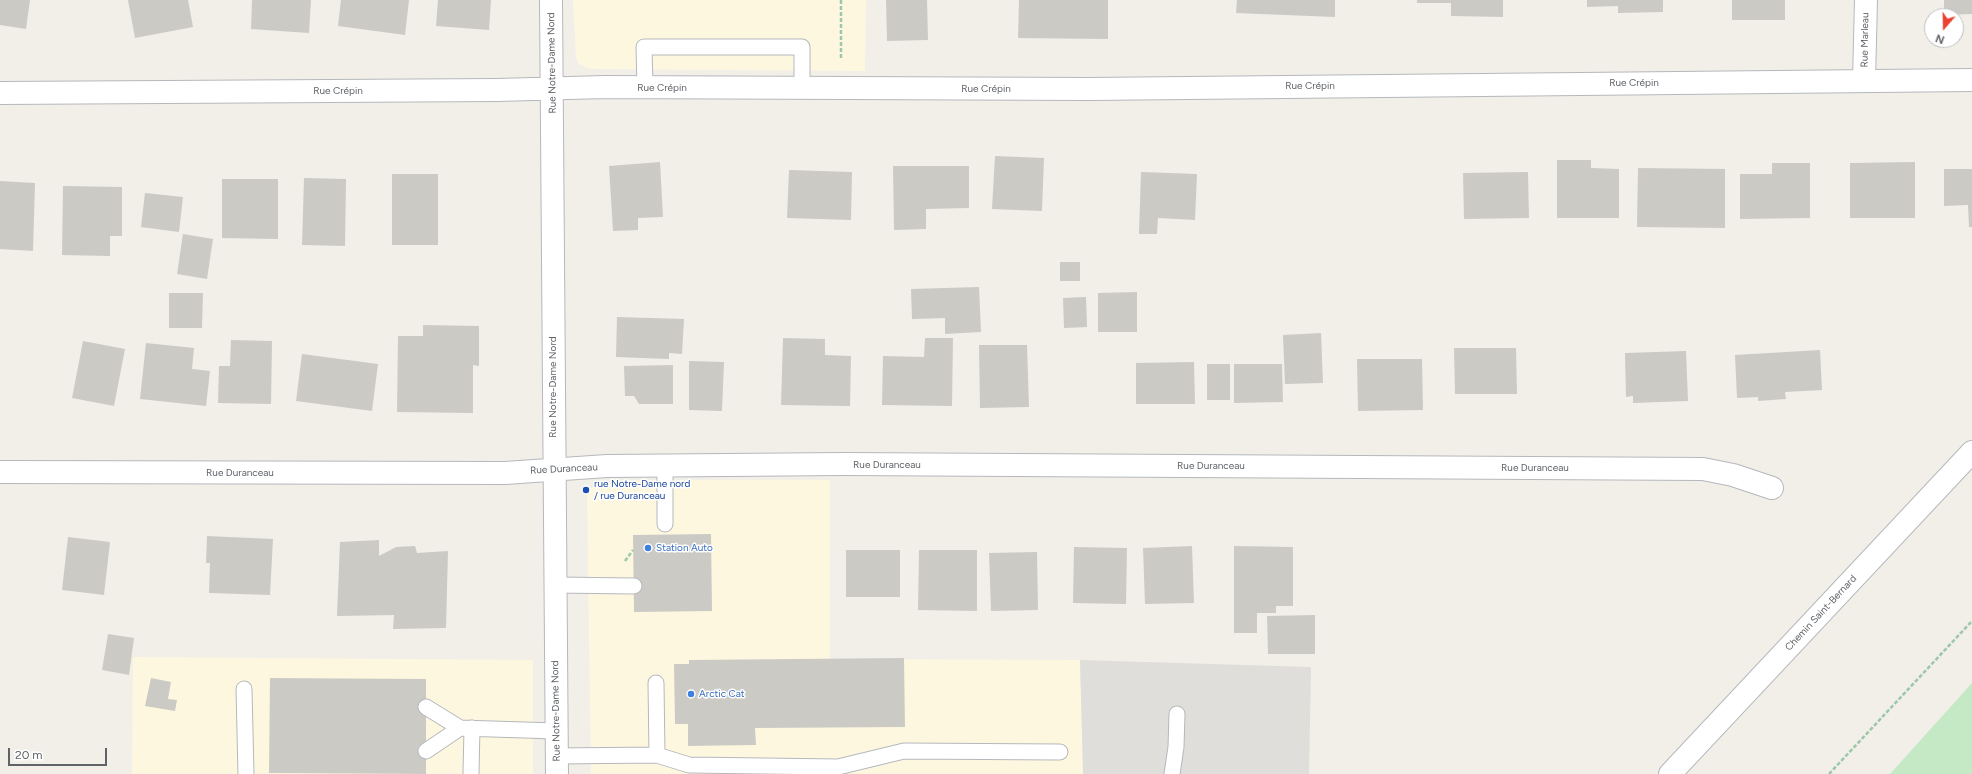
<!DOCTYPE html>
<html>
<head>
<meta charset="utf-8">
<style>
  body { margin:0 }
  #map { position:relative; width:1972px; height:774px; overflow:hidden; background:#f1efe8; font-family:Figtree,sans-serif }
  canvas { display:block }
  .north { position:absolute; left:1924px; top:8px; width:40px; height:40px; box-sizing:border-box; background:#fff; border:1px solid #bfc1c3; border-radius:50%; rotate:200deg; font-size:11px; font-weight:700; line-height:16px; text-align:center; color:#5f6368 }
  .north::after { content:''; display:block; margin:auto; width:14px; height:18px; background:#ea4335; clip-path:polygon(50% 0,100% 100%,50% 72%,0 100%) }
  .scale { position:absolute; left:8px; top:748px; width:99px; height:18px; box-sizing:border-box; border:2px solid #5f6368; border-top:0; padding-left:5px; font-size:12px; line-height:14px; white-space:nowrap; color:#5f6368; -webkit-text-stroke:3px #fff; paint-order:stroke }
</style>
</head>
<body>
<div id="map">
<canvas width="1972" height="774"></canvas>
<div class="north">N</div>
<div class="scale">20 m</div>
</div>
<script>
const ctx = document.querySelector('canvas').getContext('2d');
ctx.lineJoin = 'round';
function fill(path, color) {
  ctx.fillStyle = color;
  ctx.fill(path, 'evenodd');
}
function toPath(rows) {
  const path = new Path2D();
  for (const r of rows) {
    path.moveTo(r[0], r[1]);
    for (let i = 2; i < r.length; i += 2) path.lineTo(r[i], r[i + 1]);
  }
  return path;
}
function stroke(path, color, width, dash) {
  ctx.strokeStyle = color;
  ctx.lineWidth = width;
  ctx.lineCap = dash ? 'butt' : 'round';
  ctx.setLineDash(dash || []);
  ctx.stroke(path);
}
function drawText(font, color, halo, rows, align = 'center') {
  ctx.font = font + ' Figtree,sans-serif';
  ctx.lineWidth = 3;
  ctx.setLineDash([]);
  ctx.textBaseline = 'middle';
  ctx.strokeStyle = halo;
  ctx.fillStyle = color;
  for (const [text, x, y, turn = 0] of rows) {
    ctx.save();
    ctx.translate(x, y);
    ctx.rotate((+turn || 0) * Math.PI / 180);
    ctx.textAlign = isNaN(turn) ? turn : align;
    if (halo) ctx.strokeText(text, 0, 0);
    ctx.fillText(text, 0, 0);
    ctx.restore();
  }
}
const commercial = toPath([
  [573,0,866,0,865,71,589,69,579,64,576,57],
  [618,480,830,480,830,659,1080,660,1083,774,591,774,587,492,596,484],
  [133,657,533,660,533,774,132,774]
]);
const industrial = toPath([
  [1080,660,1311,667,1309,774,1083,774]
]);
const green = toPath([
  [1972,683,1972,774,1890,774]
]);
const building = toPath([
  [0,0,30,0,26,29,0,25],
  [128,0,188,0,193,27,135,38],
  [252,0,311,0,309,33,251,29],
  [341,0,409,0,405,35,338,26],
  [438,0,491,0,489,30,436,26],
  [886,0,927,0,928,40,887,41],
  [1019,0,1108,0,1108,39,1018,38],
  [1237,0,1335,0,1335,17,1236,13],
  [1417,0,1503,0,1503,17,1451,16,1451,3,1417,3],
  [1587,0,1663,0,1663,12,1618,13,1618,6,1587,7],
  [1732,0,1785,0,1785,20,1732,20],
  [1944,0,1972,0,1972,14,1944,15],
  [995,156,1044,158,1042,211,992,209],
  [1557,160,1591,160,1591,168,1619,169,1619,218,1557,218],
  [660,162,663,217,638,218,638,230,613,231,609,166],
  [1915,162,1915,218,1850,218,1850,163],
  [1772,163,1810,163,1810,218,1740,219,1740,174,1772,174],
  [893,166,969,166,969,208,926,209,926,229,894,230],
  [1638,168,1725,169,1725,228,1637,227],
  [1944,169,1972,169,1972,227,1969,227,1968,205,1944,206],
  [789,170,852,172,851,220,787,218],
  [1141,172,1197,174,1195,220,1158,218,1157,234,1139,234],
  [1528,172,1529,218,1464,219,1463,173],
  [392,174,438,174,438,245,392,245],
  [304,178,346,179,345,246,302,245],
  [222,179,278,179,278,239,222,238],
  [0,181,35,183,33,251,0,249],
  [63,186,122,187,122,236,110,236,110,256,62,255],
  [145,193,183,197,179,232,141,227],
  [183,234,213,239,207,279,177,274],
  [1060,262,1080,262,1080,281,1060,281],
  [979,287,981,332,945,334,945,318,912,319,911,289],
  [1137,292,1137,332,1098,332,1098,293],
  [169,293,203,293,202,328,169,328],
  [1086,297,1087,327,1064,328,1063,298],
  [617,317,684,319,682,354,669,353,669,359,616,357],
  [423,325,479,326,479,366,473,365,473,413,397,412,398,336,423,336],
  [1321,333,1323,383,1285,384,1283,335],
  [783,338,825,339,825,355,851,356,850,406,781,405],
  [925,338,953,338,952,406,882,405,883,356,924,357],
  [231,340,272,341,271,404,218,403,219,366,230,366],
  [83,341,125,349,114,406,72,398],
  [146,343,194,348,192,369,210,371,206,406,140,399],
  [979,345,1027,345,1029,407,980,408],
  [1454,348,1516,348,1517,394,1455,394],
  [1820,350,1822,390,1785,392,1786,399,1758,401,1758,397,1737,398,1735,355],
  [1686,351,1688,401,1633,403,1633,396,1626,397,1625,353],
  [302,354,378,364,372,411,296,401],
  [1357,359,1422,359,1423,410,1358,411],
  [689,361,724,362,722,411,689,410],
  [1194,362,1195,404,1136,404,1136,363],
  [1207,364,1230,364,1230,400,1207,400],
  [1234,364,1282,364,1283,402,1234,403],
  [673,365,673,404,639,404,634,396,625,396,624,366],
  [711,534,712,611,634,612,633,535],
  [207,536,273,539,270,595,209,593,210,563,206,563],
  [68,537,110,542,104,595,62,590],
  [379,540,379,556,396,547,415,546,417,553,448,551,446,628,393,629,394,615,337,616,340,542],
  [1192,546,1194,603,1145,604,1143,548],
  [1234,546,1293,547,1293,606,1276,606,1276,613,1257,613,1257,633,1234,633],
  [1074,547,1127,548,1126,604,1073,603],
  [846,550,900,550,900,597,846,597],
  [919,550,977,550,977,611,918,610],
  [1037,552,1038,610,991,611,989,553],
  [1315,615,1315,654,1268,654,1267,616],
  [108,634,134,638,129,675,102,670],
  [904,658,905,727,755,728,756,745,688,746,688,724,675,724,674,664,689,664,689,660],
  [151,678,171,682,168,699,177,700,175,711,145,706],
  [270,678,426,679,426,774,269,773]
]);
const path = toPath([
  [841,0,841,59],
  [625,561,633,550],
  [1829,774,1972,621]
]);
const service = toPath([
  [645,88,644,47,802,47,802,88],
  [665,466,665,524],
  [555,585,634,586],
  [244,689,246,774],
  [426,707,460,728,556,731],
  [426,751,460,728],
  [657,755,689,765,838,767,904,751,1060,752],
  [556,756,657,755,656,683],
  [471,774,472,728],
  [1172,774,1176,747,1177,714]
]);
const minor = toPath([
  [551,0,557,774],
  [1864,81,1866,0],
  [0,93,497,90,605,87,1089,89,1972,80],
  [0,472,505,473,607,466,844,464,1703,469,1733,475,1772,488]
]);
const tertiary = toPath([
  [1670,774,1972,452]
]);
const markers = [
  [586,490,4,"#1a4fb4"],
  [648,548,4,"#3f7fe0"],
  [691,694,4,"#3f7fe0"]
];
const streetNames = [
  ["Rue Marleau",1865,40,-89],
  ["Rue Notre-Dame Nord",552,63,-91],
  ["Rue Crépin",1634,83],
  ["Rue Crépin",1310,86],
  ["Rue Crépin",662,88],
  ["Rue Crépin",986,89],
  ["Rue Crépin",338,91],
  ["Rue Notre-Dame Nord",553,387,-90],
  ["Rue Duranceau",887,465],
  ["Rue Duranceau",1211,466],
  ["Rue Duranceau",1535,468],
  ["Rue Duranceau",564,469,-3],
  ["Rue Duranceau",240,473],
  ["Chemin Saint-Bernard",1821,613,-47],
  ["Rue Notre-Dame Nord",556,711,-91]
];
const transitNames = [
  ["rue Notre-Dame nord",594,484],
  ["/ rue Duranceau",594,496]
];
const shopNames = [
  ["Station Auto",656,548],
  ["Arctic Cat",699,694]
];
fill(commercial, '#fef7e0');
fill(industrial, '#e0deda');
fill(green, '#c5e8c5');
fill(building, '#cccac5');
stroke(service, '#b5b8bc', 17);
stroke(minor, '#b5b8bc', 24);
stroke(tertiary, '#b5b8bc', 24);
stroke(path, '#9cc7a9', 2.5, [4, 2]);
stroke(service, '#fff', 15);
stroke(minor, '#fff', 22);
stroke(tertiary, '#fff', 22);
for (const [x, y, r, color] of markers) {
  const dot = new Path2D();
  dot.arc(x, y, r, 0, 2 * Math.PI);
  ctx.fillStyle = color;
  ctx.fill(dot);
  stroke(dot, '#fff', 1.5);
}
drawText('10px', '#5f6368', '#fff', streetNames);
drawText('10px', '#164399', '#fff', transitNames, 'left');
drawText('10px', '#366cbe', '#fff', shopNames, 'left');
</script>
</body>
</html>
